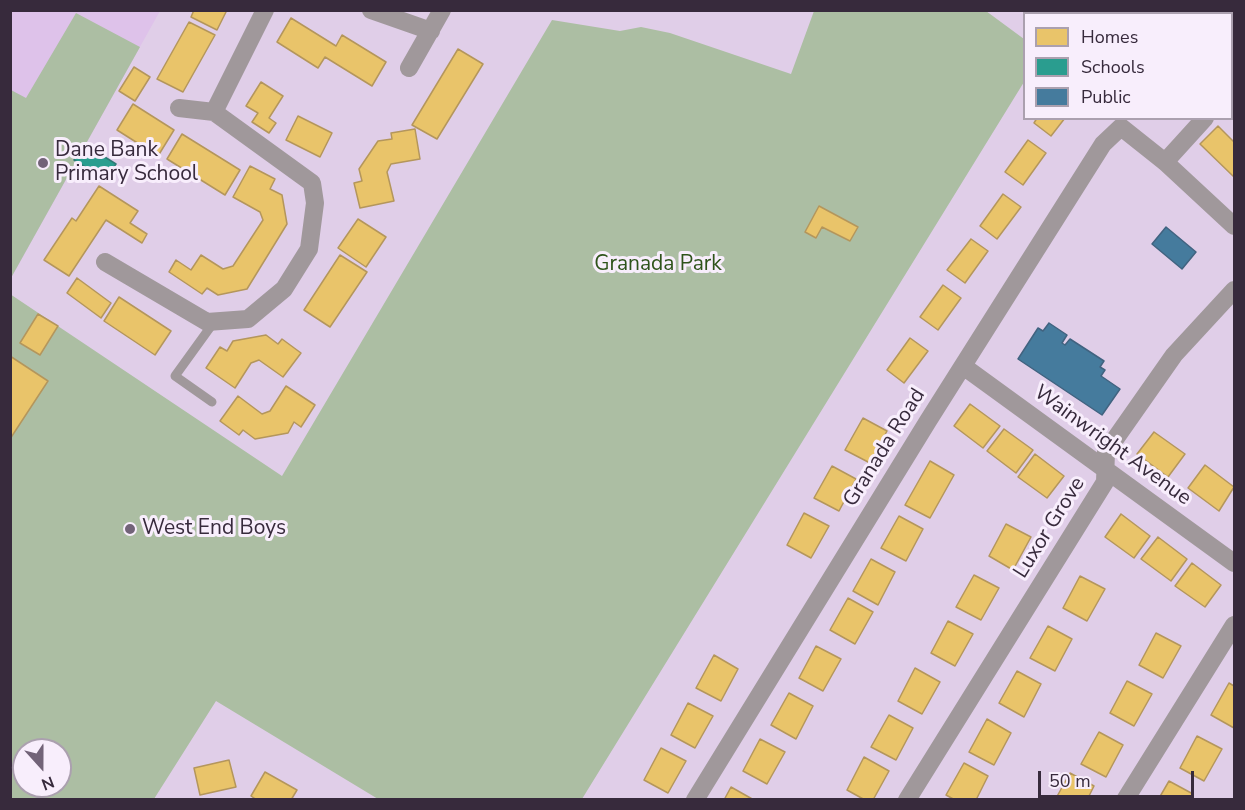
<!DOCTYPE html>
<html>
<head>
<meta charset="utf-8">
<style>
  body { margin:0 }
  #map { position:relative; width:1245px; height:810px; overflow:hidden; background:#e0cee8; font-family:"Nunito Sans",sans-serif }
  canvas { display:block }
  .frame { position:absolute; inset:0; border:12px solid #372a3c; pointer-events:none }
  .legend { position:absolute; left:1023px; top:12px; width:210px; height:108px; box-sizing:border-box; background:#f8eefc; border:2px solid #aba0af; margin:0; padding:8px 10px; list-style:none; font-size:18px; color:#372a3c }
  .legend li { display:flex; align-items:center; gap:12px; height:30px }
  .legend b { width:30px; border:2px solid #aba0af }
  .north { position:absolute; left:12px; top:738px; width:60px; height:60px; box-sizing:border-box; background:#f8eefc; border:2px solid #aba0af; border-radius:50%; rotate:159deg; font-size:16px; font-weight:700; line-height:24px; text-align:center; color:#372a3c }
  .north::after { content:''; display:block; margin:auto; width:21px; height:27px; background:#726378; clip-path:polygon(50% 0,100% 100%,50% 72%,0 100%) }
  .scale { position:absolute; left:1038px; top:771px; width:156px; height:27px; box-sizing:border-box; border:3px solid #372a3c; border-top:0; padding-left:8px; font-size:18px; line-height:21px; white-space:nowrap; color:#372a3c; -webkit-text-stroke:4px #f8eefc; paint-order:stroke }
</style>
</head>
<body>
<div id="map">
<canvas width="1245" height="810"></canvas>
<div class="frame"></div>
<ul class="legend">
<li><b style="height:16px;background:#e9c46a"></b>Homes</li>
<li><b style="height:16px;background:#2a9d8f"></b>Schools</li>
<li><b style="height:16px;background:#457b9d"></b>Public</li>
</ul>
<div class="north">N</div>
<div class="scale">50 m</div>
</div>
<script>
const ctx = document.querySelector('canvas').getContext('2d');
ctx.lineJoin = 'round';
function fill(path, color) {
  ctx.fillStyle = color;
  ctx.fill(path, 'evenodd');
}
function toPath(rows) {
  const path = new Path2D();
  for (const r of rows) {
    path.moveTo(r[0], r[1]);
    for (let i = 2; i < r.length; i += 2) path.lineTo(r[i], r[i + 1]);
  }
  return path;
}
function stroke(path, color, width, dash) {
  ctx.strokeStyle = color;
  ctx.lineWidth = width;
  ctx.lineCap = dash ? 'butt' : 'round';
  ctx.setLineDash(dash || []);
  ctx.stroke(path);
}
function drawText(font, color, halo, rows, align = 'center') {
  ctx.font = font + ' "Nunito Sans",sans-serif';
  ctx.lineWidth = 6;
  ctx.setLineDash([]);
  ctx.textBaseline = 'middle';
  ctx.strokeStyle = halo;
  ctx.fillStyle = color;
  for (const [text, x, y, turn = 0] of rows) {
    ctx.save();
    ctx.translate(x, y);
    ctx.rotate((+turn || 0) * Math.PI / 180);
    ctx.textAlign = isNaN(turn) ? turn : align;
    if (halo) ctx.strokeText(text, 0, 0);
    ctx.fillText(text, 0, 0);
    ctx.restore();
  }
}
const built = toPath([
  [11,11,160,11,11,278]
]);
const green = toPath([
  [814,11,986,11,1024,39,1024,82,582,799,378,799,216,701,154,799,11,799,10,294,282,476,552,20,620,31,641,27,670,33,791,74],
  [24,750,60,750,60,786,24,786],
  [76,13,140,47,11,278,11,90,26,98]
]);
const homes = toPath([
  [194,10,227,10,217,30,191,17,194,10],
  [1047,10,1073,10,1074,14,1048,14,1047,10],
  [1135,10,1165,10,1166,14,1136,14,1135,10],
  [291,18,336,46,342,35,386,62,372,86,325,57,318,68,277,42,291,18],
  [189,22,215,35,183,92,157,79,189,22],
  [1234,26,1234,63,1232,65,1232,29,1234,26],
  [458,49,483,64,437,139,412,125,458,49],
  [134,67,150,77,135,101,119,91,134,67],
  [261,82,283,96,269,118,276,123,269,133,252,122,258,113,246,106,261,82],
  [133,104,174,130,158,156,117,130,133,104],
  [298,116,332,133,320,157,286,140,298,116],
  [1037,118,1065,118,1051,136,1034,123,1037,118],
  [1218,126,1234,142,1234,177,1200,144,1218,126],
  [415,129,420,159,391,164,387,172,394,201,360,208,354,183,362,181,359,169,378,141,392,139,391,133,415,129],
  [182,134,240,170,225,195,167,159,182,134],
  [1028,140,1046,153,1023,185,1005,172,1028,140],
  [250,166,275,179,270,189,282,195,287,224,247,289,218,295,207,288,202,294,169,272,176,260,191,270,201,255,223,269,233,266,263,220,260,212,233,197,250,166],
  [99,186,138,211,130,223,147,234,142,243,106,220,69,276,44,260,72,218,76,221,99,186],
  [1003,194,1021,207,997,239,980,226,1003,194],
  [819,206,858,227,850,241,822,227,816,238,805,232,819,206],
  [358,219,386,237,366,267,338,248,358,219],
  [971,239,988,251,965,283,947,270,971,239],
  [340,255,367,272,330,327,304,310,340,255],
  [77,278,111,303,101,318,67,293,77,278],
  [943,285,961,298,938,330,920,317,943,285],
  [119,297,171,331,155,355,104,321,119,297],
  [38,314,58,326,40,355,20,343,38,314],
  [266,335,278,344,282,339,301,353,283,377,259,360,251,363,235,388,206,368,220,347,227,351,233,341,266,335],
  [910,338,928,351,904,383,887,370,910,338],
  [10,356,48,381,10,439,10,356],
  [286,386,315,405,301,427,294,422,288,433,255,439,243,430,239,435,220,421,238,396,262,414,270,411,286,386],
  [970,404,1000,426,983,448,954,426,970,404],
  [863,418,887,431,870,463,845,450,863,418],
  [1004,429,1033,450,1016,473,987,451,1004,429],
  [1154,432,1185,454,1168,477,1137,454,1154,432],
  [1035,454,1064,476,1047,498,1018,477,1035,454],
  [930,461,954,475,930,518,905,505,930,461],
  [1205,465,1234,487,1219,511,1188,488,1205,465],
  [832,466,856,479,839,511,814,498,832,466],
  [804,513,829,526,811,558,787,545,804,513],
  [1121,514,1150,536,1134,558,1105,537,1121,514],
  [899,516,923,529,906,561,881,548,899,516],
  [1006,524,1031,537,1013,570,989,556,1006,524],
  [1158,537,1187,559,1171,581,1141,559,1158,537],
  [871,559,895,572,878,605,853,591,871,559],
  [1192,563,1221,585,1205,607,1175,586,1192,563],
  [974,575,999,588,981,620,956,607,974,575],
  [1080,576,1105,589,1087,621,1063,608,1080,576],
  [848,598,873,612,855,644,830,630,848,598],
  [948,621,973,634,955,666,931,653,948,621],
  [1048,626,1072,639,1055,671,1030,658,1048,626],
  [1156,633,1181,646,1163,678,1139,665,1156,633],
  [816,646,841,659,823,691,799,678,816,646],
  [714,655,738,669,721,701,696,688,714,655],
  [915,668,940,682,922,714,898,701,915,668],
  [1017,671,1041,684,1024,717,999,703,1017,671],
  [1127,681,1152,694,1134,726,1110,713,1127,681],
  [1229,683,1234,686,1234,728,1211,715,1229,683],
  [789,693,813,706,796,739,771,725,789,693],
  [688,703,713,716,695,748,671,735,688,703],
  [889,715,913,728,896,760,871,747,889,715],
  [987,719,1011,733,994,765,969,752,987,719],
  [1099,732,1123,745,1106,777,1081,764,1099,732],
  [1197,736,1222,749,1204,781,1180,768,1197,736],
  [760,739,785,752,767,784,743,771,760,739],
  [661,748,686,761,668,793,644,780,661,748],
  [864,757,889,771,873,800,865,800,847,790,864,757],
  [229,760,236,787,200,795,194,768,229,760],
  [964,763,988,776,976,800,955,800,946,795,964,763],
  [265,772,297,790,291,800,257,800,251,796,265,772],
  [1070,773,1094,786,1087,800,1055,800,1070,773],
  [1169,781,1193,794,1190,800,1158,800,1169,781],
  [731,787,754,800,724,800,731,787]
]);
const schools = toPath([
  [84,144,116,164,106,180,74,160,84,144]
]);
const public = toPath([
  [1166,227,1196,252,1182,269,1152,244,1166,227],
  [1049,323,1067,335,1062,343,1065,345,1070,339,1104,361,1100,367,1105,370,1101,376,1120,389,1102,415,1018,359,1038,328,1043,331,1049,323]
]);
const lane = toPath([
  [1197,10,1199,14],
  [1228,14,1232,10],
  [1232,102,1234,105],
  [212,402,175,376,214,322]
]);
const street = toPath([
  [371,10,431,31],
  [1111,10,1112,14],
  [409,68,442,10],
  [1232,91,1234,89],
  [179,108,214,112],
  [1121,127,1165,162,1234,226],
  [1165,162,1205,118],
  [105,262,207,322,248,319,284,289,309,249,315,203,312,183,214,112,265,10],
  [963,366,1234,563],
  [695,800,928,421,1103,144,1121,127],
  [907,800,1105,482,1106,452,1174,355,1234,290],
  [1125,800,1234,625]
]);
const markers = [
  [43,163,6,"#726378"],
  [130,529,6,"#726378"]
];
const poiNames = [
  ["Dane Bank",55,151],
  ["Primary School",55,175],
  ["West End Boys",142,529]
];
const parkNames = [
  ["Granada Park",658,265]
];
const streetNames = [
  ["Wainwright Avenue",1112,446,36],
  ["Granada Road",885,448,-58],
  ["Luxor Grove",1050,528,-58]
];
fill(built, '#dec2ea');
fill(green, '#acbea3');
fill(homes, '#e9c46a');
stroke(homes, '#b4965c', 1.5);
fill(schools, '#2a9d8f');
stroke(schools, '#2e7a76', 1.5);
fill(public, '#457b9d');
stroke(public, '#416380', 1.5);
stroke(lane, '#a0989b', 9);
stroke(street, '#a0989b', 18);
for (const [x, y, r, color] of markers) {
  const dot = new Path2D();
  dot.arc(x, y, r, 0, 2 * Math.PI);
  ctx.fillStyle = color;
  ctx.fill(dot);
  stroke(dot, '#f8eefc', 2);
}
drawText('21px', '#372a3c', '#f8eefc', poiNames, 'left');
drawText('21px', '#2e531a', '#f8eefc', parkNames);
drawText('21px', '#372a3c', '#f8eefc', streetNames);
</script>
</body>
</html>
